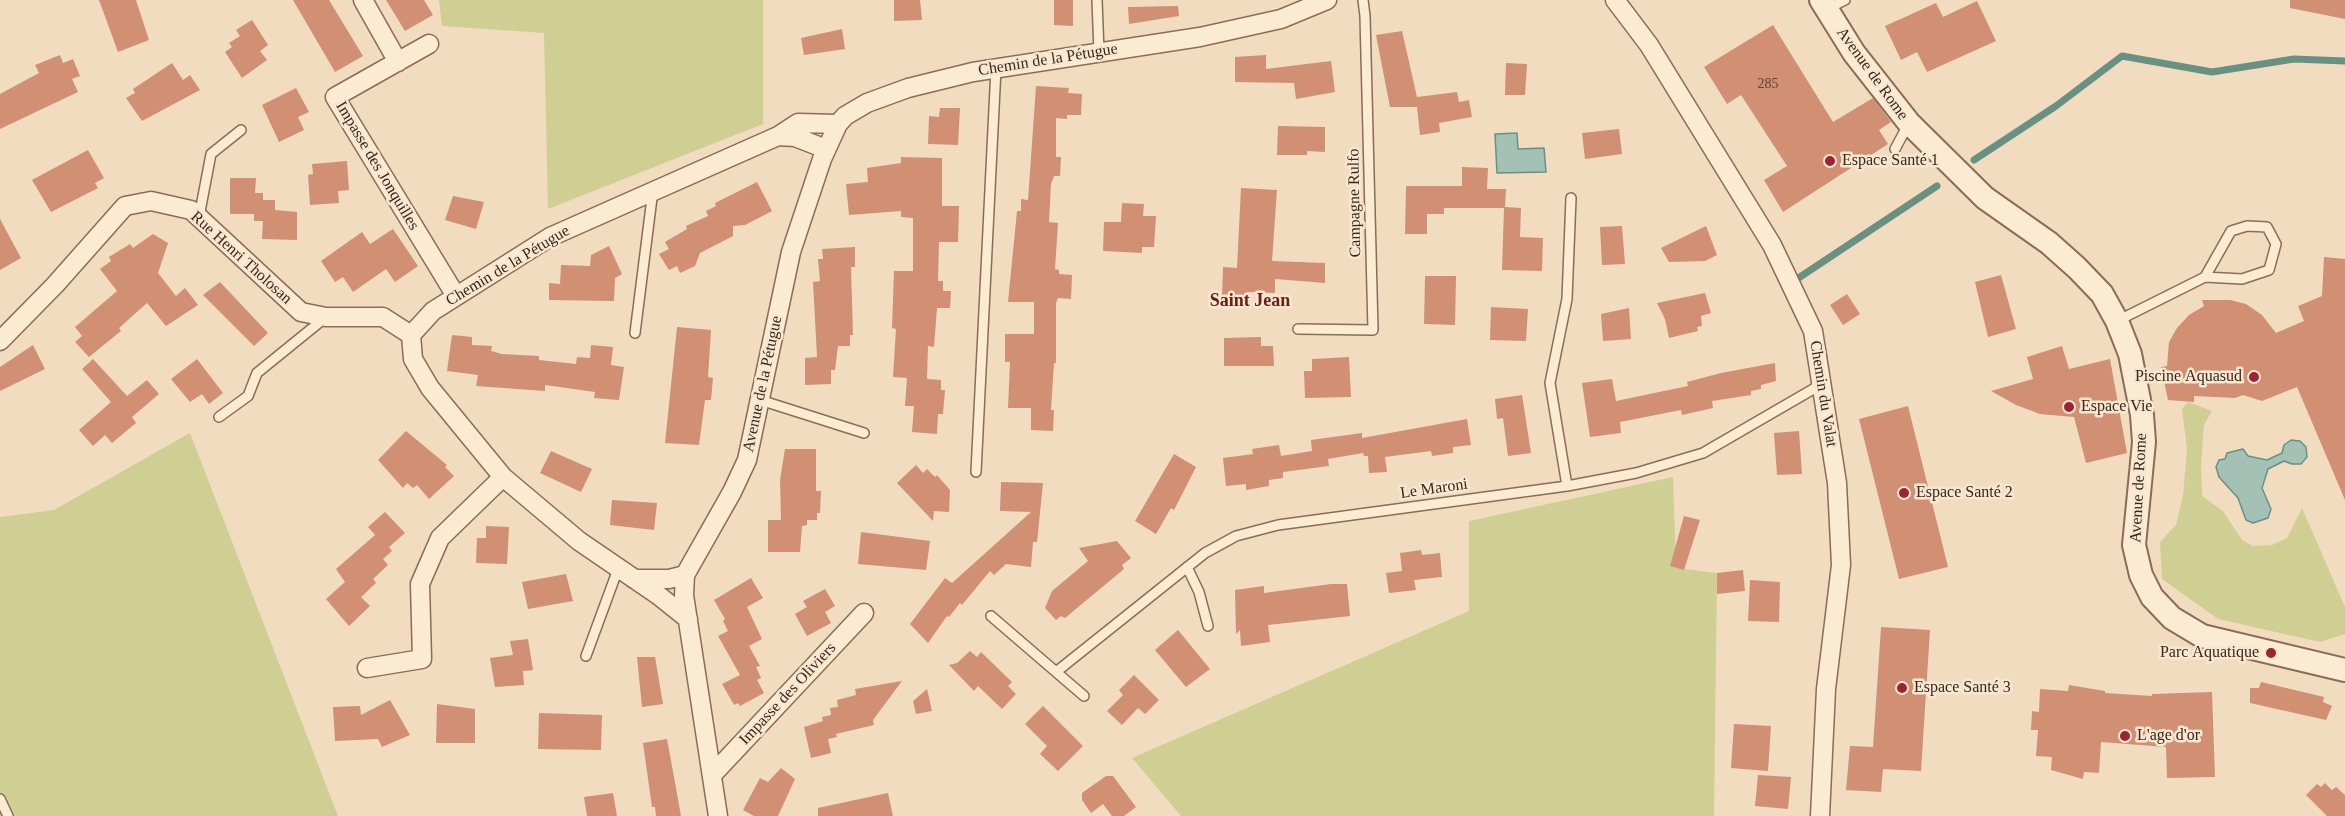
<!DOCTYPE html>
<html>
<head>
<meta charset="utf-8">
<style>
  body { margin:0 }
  canvas { display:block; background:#f1dcc0 }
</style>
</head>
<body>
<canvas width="2345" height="816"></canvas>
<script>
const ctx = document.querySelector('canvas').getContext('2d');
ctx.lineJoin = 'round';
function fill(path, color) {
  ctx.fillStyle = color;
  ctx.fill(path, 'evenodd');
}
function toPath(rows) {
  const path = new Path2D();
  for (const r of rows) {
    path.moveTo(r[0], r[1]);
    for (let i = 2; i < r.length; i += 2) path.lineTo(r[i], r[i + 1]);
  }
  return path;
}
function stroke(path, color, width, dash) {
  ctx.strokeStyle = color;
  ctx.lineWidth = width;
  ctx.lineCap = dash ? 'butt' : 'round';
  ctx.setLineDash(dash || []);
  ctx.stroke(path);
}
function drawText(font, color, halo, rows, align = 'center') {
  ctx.font = font + ' "Times New Roman",serif';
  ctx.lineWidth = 5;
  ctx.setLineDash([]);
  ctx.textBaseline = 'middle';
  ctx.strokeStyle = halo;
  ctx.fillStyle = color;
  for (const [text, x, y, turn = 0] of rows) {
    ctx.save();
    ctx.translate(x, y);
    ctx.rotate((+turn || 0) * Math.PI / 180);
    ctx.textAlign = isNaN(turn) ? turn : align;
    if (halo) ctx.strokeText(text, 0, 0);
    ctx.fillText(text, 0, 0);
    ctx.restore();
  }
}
const green = toPath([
  [439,0,763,0,763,124,548,209,544,33,442,26],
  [2188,402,2212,411,2204,425,2201,464,2202,496,2223,511,2242,540,2253,546,2272,545,2287,538,2302,508,2345,607,2345,634,2320,642,2218,619,2162,579,2160,542,2176,525,2183,496,2187,449,2182,409],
  [190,433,338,816,0,816,0,517,54,510],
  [1673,477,1676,568,1717,573,1714,816,1181,816,1132,758,1469,611,1469,521]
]);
const water = toPath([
  [1517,133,1518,149,1544,148,1546,172,1497,173,1495,134,1517,133],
  [2291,440,2300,441,2306,447,2307,457,2301,464,2292,464,2284,461,2268,469,2262,488,2271,509,2268,518,2253,523,2246,520,2238,498,2219,477,2216,467,2219,460,2225,459,2227,453,2243,449,2248,456,2267,460,2282,453,2284,445,2291,440]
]);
const stream = toPath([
  [1974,160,2056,106,2122,56,2212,72,2294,59,2345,61],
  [1794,281,1937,186]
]);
const building = toPath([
  [99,0,136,0,149,40,118,52],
  [293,0,329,0,363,56,335,72],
  [386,0,424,0,433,15,405,31],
  [894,0,920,0,922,20,894,21],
  [1054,0,1073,0,1073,26,1054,25],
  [2290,0,2345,0,2345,19,2290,8],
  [1977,1,1996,41,1927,72,1917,52,1901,60,1885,26,1936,3,1943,17],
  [1178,6,1179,16,1129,24,1128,7],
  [252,20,268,45,260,51,267,60,242,78,225,52,232,47,229,43,240,36,236,30],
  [1773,25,1833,122,1873,98,1891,122,1879,130,1888,144,1783,212,1764,180,1787,166,1741,95,1727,104,1704,67],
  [842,29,845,49,804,55,801,38],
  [1402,31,1417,97,1457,92,1459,102,1469,100,1472,117,1439,123,1440,132,1420,135,1417,107,1390,107,1376,35],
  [60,55,63,63,73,59,80,76,72,79,78,92,0,129,0,94,39,73,35,65],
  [1266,55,1266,69,1331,61,1335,92,1296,99,1294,83,1235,82,1235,57],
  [172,63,183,80,190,75,200,90,142,121,126,98,135,93,133,89],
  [1506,63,1527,64,1525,95,1505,95],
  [1036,86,1069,88,1068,93,1082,94,1081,115,1067,115,1067,119,1056,118,1056,157,1061,157,1060,176,1054,176,1051,184,1049,222,1058,223,1055,269,1059,270,1059,274,1072,275,1071,299,1058,298,1056,303,1056,363,1054,363,1051,410,1054,410,1053,431,1031,430,1031,408,1008,408,1010,362,1005,362,1005,334,1034,334,1034,302,1008,302,1017,211,1021,211,1021,199,1028,200],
  [296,88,309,112,298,117,304,130,279,142,262,105],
  [940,108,960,108,958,145,928,144,929,116,939,117],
  [1278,126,1325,127,1325,152,1307,151,1307,155,1277,155],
  [1619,129,1622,154,1585,159,1582,133],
  [88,150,104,178,95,183,98,188,51,212,32,180],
  [901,157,942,158,942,206,959,206,958,242,939,242,938,281,943,281,943,291,951,291,950,308,937,308,934,347,928,346,927,379,941,380,941,390,945,390,943,414,938,414,937,434,912,432,914,406,905,406,907,378,893,377,896,329,892,328,894,271,913,271,913,218,901,217,901,211,849,215,846,184,868,182,867,168,901,163],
  [347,161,349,190,338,191,339,203,310,205,308,175,313,174,312,164],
  [1462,167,1488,168,1487,189,1506,189,1505,207,1521,208,1520,237,1543,238,1542,271,1502,270,1504,208,1444,208,1444,214,1427,214,1427,234,1405,234,1406,186,1462,186],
  [230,178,256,178,255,193,263,193,263,200,275,200,275,210,297,212,297,240,262,239,263,221,254,221,254,214,230,214],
  [757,182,772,211,745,225,733,226,733,236,700,253,695,266,680,273,677,266,669,270,659,254,669,249,665,242,687,229,686,226,708,216,706,211,716,206,715,203],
  [1241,188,1277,190,1272,261,1325,263,1325,283,1275,279,1275,293,1247,292,1248,297,1222,296,1223,267,1237,268],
  [453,196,484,202,476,229,445,220],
  [1122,203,1144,204,1143,216,1156,216,1154,247,1142,247,1142,253,1103,251,1104,222,1121,222],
  [0,219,21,258,0,270],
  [1622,226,1625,264,1602,265,1600,227],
  [1706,226,1717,255,1705,261,1669,262,1661,248],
  [393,229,418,266,395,282,386,269,353,292,343,277,335,282,321,261,362,232,370,244],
  [153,234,168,243,158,273,176,296,185,288,198,305,166,326,147,303,119,328,121,331,89,357,75,342,82,336,75,327,117,291,100,269,111,261,109,257,130,244,133,248],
  [609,246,622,274,615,278,614,301,549,300,549,283,560,284,561,265,590,266,591,255],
  [855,247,855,267,851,267,853,335,850,335,850,346,838,346,835,370,831,370,831,384,805,385,805,358,817,357,813,282,820,281,818,259,823,259,822,249],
  [2324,257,2345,259,2345,500,2297,387,2262,401,2243,395,2235,398,2194,396,2194,402,2168,400,2161,367,2167,366,2169,342,2177,328,2189,315,2204,306,2202,300,2230,300,2246,304,2262,315,2276,333,2304,321,2298,306,2322,296],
  [2001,275,2016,329,1988,337,1975,282],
  [1425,276,1456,276,1455,325,1424,324],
  [220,282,268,333,254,346,203,295],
  [1705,293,1711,313,1701,316,1702,326,1697,327,1698,331,1669,338,1665,319,1657,303],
  [1847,294,1860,314,1843,325,1830,305],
  [1491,307,1528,309,1526,341,1490,340],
  [1629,308,1631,339,1603,341,1601,314],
  [677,327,711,330,708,377,713,378,711,400,705,400,699,445,665,443],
  [452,335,472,337,472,345,492,346,491,351,502,354,539,356,539,360,576,364,577,357,590,358,591,345,613,347,611,365,624,367,619,400,594,398,595,392,545,385,545,391,476,386,478,375,447,371],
  [1261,337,1261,346,1273,346,1274,366,1224,366,1224,338],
  [33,345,45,369,0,391,0,367],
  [2062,346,2069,369,2110,359,2127,453,2086,463,2074,417,2040,414,2016,405,1991,391,2033,379,2027,357],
  [1349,357,1351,397,1305,398,1304,371,1312,371,1312,359],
  [93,359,127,396,147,380,159,394,132,417,136,423,112,443,105,435,93,446,79,430,111,402,82,369],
  [197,359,223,393,209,404,202,394,190,402,171,379],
  [1775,363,1776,381,1761,385,1761,389,1751,391,1751,395,1712,401,1713,408,1682,415,1681,410,1620,422,1621,433,1590,437,1582,383,1612,379,1616,401,1688,386,1687,382,1721,373],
  [1522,395,1531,453,1508,456,1503,418,1497,419,1495,399],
  [1908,406,1948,567,1899,579,1859,419],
  [1467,419,1471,445,1453,447,1453,453,1432,456,1431,451,1385,457,1387,472,1369,473,1368,456,1364,456,1363,453,1328,459,1329,466,1283,472,1283,478,1269,480,1269,486,1246,490,1246,484,1226,486,1223,458,1253,454,1252,449,1279,445,1281,456,1312,451,1311,440,1362,433,1362,438],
  [406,431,447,465,445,467,454,476,429,499,417,485,413,488,407,483,403,488,378,460],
  [1799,431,1802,474,1777,475,1774,433],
  [785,449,816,449,816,491,821,491,820,513,817,513,817,520,807,520,807,525,802,526,800,552,768,552,768,520,781,520,780,480],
  [551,451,592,469,581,492,540,473],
  [1174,454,1196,467,1174,510,1171,508,1156,534,1135,521],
  [916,465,923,473,927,469,935,477,937,475,950,490,949,512,934,511,933,521,897,483],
  [1001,482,1043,483,1037,542,1033,542,1031,567,1006,564,994,575,990,571,962,605,960,603,949,617,947,616,928,643,910,624,945,578,952,583,1031,512,1000,511],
  [612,500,657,503,654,530,610,525],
  [385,512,405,533,389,547,392,551,383,559,388,565,373,579,376,583,361,597,370,606,349,626,326,599,345,582,336,569,375,535,368,527],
  [1684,516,1700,520,1684,570,1670,566],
  [486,526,509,527,507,564,476,563,477,538,486,538],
  [861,532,930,541,926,570,858,564],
  [1117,541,1131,558,1122,565,1124,569,1065,618,1061,616,1056,620,1045,608,1052,591,1088,561,1079,548],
  [1421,550,1422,555,1440,553,1442,577,1414,580,1416,590,1389,593,1386,573,1402,571,1400,553],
  [1743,570,1745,591,1717,594,1717,573],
  [566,574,573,601,528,609,522,582],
  [751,578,763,598,747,607,762,639,749,646,760,666,756,667,761,678,757,680,764,693,740,706,738,703,734,705,722,684,740,675,718,636,728,631,723,621,725,619,714,600],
  [1750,580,1780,582,1779,622,1748,621],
  [1331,584,1347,584,1350,616,1268,625,1270,642,1241,646,1240,630,1236,634,1235,590,1264,586,1264,593],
  [825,589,835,606,825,612,831,623,807,636,795,614,807,607,803,601],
  [1881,627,1930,630,1921,771,1883,769,1881,792,1846,790,1850,746,1873,747],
  [1178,630,1210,669,1186,687,1155,650],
  [528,639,533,670,523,671,524,685,495,687,490,658,513,655,510,641],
  [970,651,977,657,981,652,1012,682,1008,686,1016,694,1002,709,978,686,974,691,949,665,957,663],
  [637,657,655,657,663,704,642,707],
  [1134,675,1159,700,1145,714,1138,708,1122,725,1107,711,1123,695,1119,690],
  [902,681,873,720,874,725,836,734,837,737,828,739,831,753,811,758,804,727,823,721,822,717,831,715,830,708,838,707,837,700,856,695,855,689],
  [2261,682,2324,697,2323,702,2332,706,2326,720,2250,703,2250,688,2259,688],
  [2069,685,2105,691,2105,693,2152,696,2152,694,2212,692,2215,777,2167,778,2166,747,2101,742,2099,773,2084,772,2083,779,2051,770,2052,757,2036,756,2038,730,2031,730,2032,711,2039,712,2040,689,2068,691],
  [927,689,932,711,916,714,913,701],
  [390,700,410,735,382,747,378,739,335,741,333,707,360,706,361,715],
  [437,704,475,709,475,743,436,743],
  [1043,706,1083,746,1058,771,1040,754,1047,746,1025,724],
  [539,713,602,715,601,750,538,749],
  [1734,724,1771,726,1768,771,1731,768],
  [667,739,672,766,681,816,656,816,655,807,652,807,643,743],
  [781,768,795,779,778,816,754,816,743,810,760,778,768,782],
  [1758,775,1791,777,1788,809,1755,806],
  [1106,776,1113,776,1136,807,1124,816,1112,816,1103,804,1091,813,1082,800,1082,793],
  [2325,783,2332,790,2336,787,2345,795,2345,816,2327,816,2306,795,2317,784,2321,787],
  [613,793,617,816,587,816,584,797],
  [888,793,893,816,818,816,818,808]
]);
const service = toPath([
  [1097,0,1099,52],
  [1827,9,1845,0],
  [1895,149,1909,123],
  [199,217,211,154,241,130],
  [2117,321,2205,277,2242,279,2269,270,2276,244,2267,227,2247,226,2231,231,2205,277],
  [1298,329,1373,330,1365,16,1363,0],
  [635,333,653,190],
  [760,400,864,433],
  [219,417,248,396,257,373,326,317],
  [976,472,996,68],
  [1567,486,1550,383,1567,299,1571,198],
  [1187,567,1199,592,1208,626],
  [991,616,1084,696],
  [586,656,618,569],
  [1056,672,1205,553,1236,536,1278,525,1567,486,1636,473,1703,453,1822,384],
  [0,799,8,816]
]);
const minor = toPath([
  [363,0,398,62],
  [1615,0,1649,45,1772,245,1813,331,1837,483,1841,565,1826,689,1820,816],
  [429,44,335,97,456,296],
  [826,149,795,137,778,136,798,123,838,124],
  [411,335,433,311,550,237,778,136],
  [0,341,55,285,125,206,151,201,191,210,301,312,326,317,383,317,411,335,413,359,430,388,503,477,579,541,658,595,688,619],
  [634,579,669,579,685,575],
  [367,668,422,659,420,584,440,538,503,477],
  [712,775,864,613],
  [718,816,684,595,685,575,732,492,747,460,791,252,822,159,838,124,845,116,867,103,908,88,973,72,1200,37,1281,19,1327,0]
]);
const tertiary = toPath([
  [1821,0,1854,53,1909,123,1985,198,2049,243,2077,268,2102,294,2117,321,2130,354,2142,415,2144,442,2134,545,2141,575,2152,597,2172,618,2202,636,2345,670]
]);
const markers = [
  [1830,161,6,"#9e2332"],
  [2254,377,6,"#9e2332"],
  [2069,407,6,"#9e2332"],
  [1904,493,6,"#9e2332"],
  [2271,653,6,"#9e2332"],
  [1902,688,6,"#9e2332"],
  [2125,736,6,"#9e2332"]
];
const numberNames = [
  ["285",1768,84]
];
const streetNames = [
  ["Chemin de la Pétugue",1048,60,-9],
  ["Avenue de Rome",1872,74,54],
  ["Impasse des Jonquilles",377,166,59],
  ["Campagne Rulfo",1355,203,-91],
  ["Rue Henri Tholosan",241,258,42],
  ["Chemin de la Pétugue",508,266,-31],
  ["Avenue de la Pétugue",763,384,-78],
  ["Chemin du Valat",1823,394,81],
  ["Avenue de Rome",2139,488,-87],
  ["Le Maroni",1434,489,-8],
  ["Impasse des Oliviers",788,694,-47]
];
const poiNames = [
  ["Espace Santé 1",1842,161],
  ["Piscine Aquasud",2242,377,"right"],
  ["Espace Vie",2081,407],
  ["Espace Santé 2",1916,493],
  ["Parc Aquatique",2259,653,"right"],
  ["Espace Santé 3",1914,688],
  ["L'age d'or",2137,736]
];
const neighbourhoodNames = [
  ["Saint Jean",1250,301]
];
fill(green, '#cfcf93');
fill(water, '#a3c2b5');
stroke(water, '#699183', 1.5);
stroke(stream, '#699183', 7);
fill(building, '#d18f73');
stroke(service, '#8b6c56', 12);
stroke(minor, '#8b6c56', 21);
stroke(tertiary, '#8b6c56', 26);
stroke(service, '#fbebd3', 9);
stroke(minor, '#fbebd3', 18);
stroke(tertiary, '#fbebd3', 22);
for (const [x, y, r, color] of markers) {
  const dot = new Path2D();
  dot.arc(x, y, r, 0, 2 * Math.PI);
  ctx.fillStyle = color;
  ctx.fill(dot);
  stroke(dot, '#f8e7d0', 2);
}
drawText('14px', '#5f4132', null, numberNames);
drawText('16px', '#39271c', '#f8e7d0', streetNames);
drawText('16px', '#39271c', '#f8e7d0', poiNames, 'left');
drawText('bold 18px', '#692019', '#f8e7d0', neighbourhoodNames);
</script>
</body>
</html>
